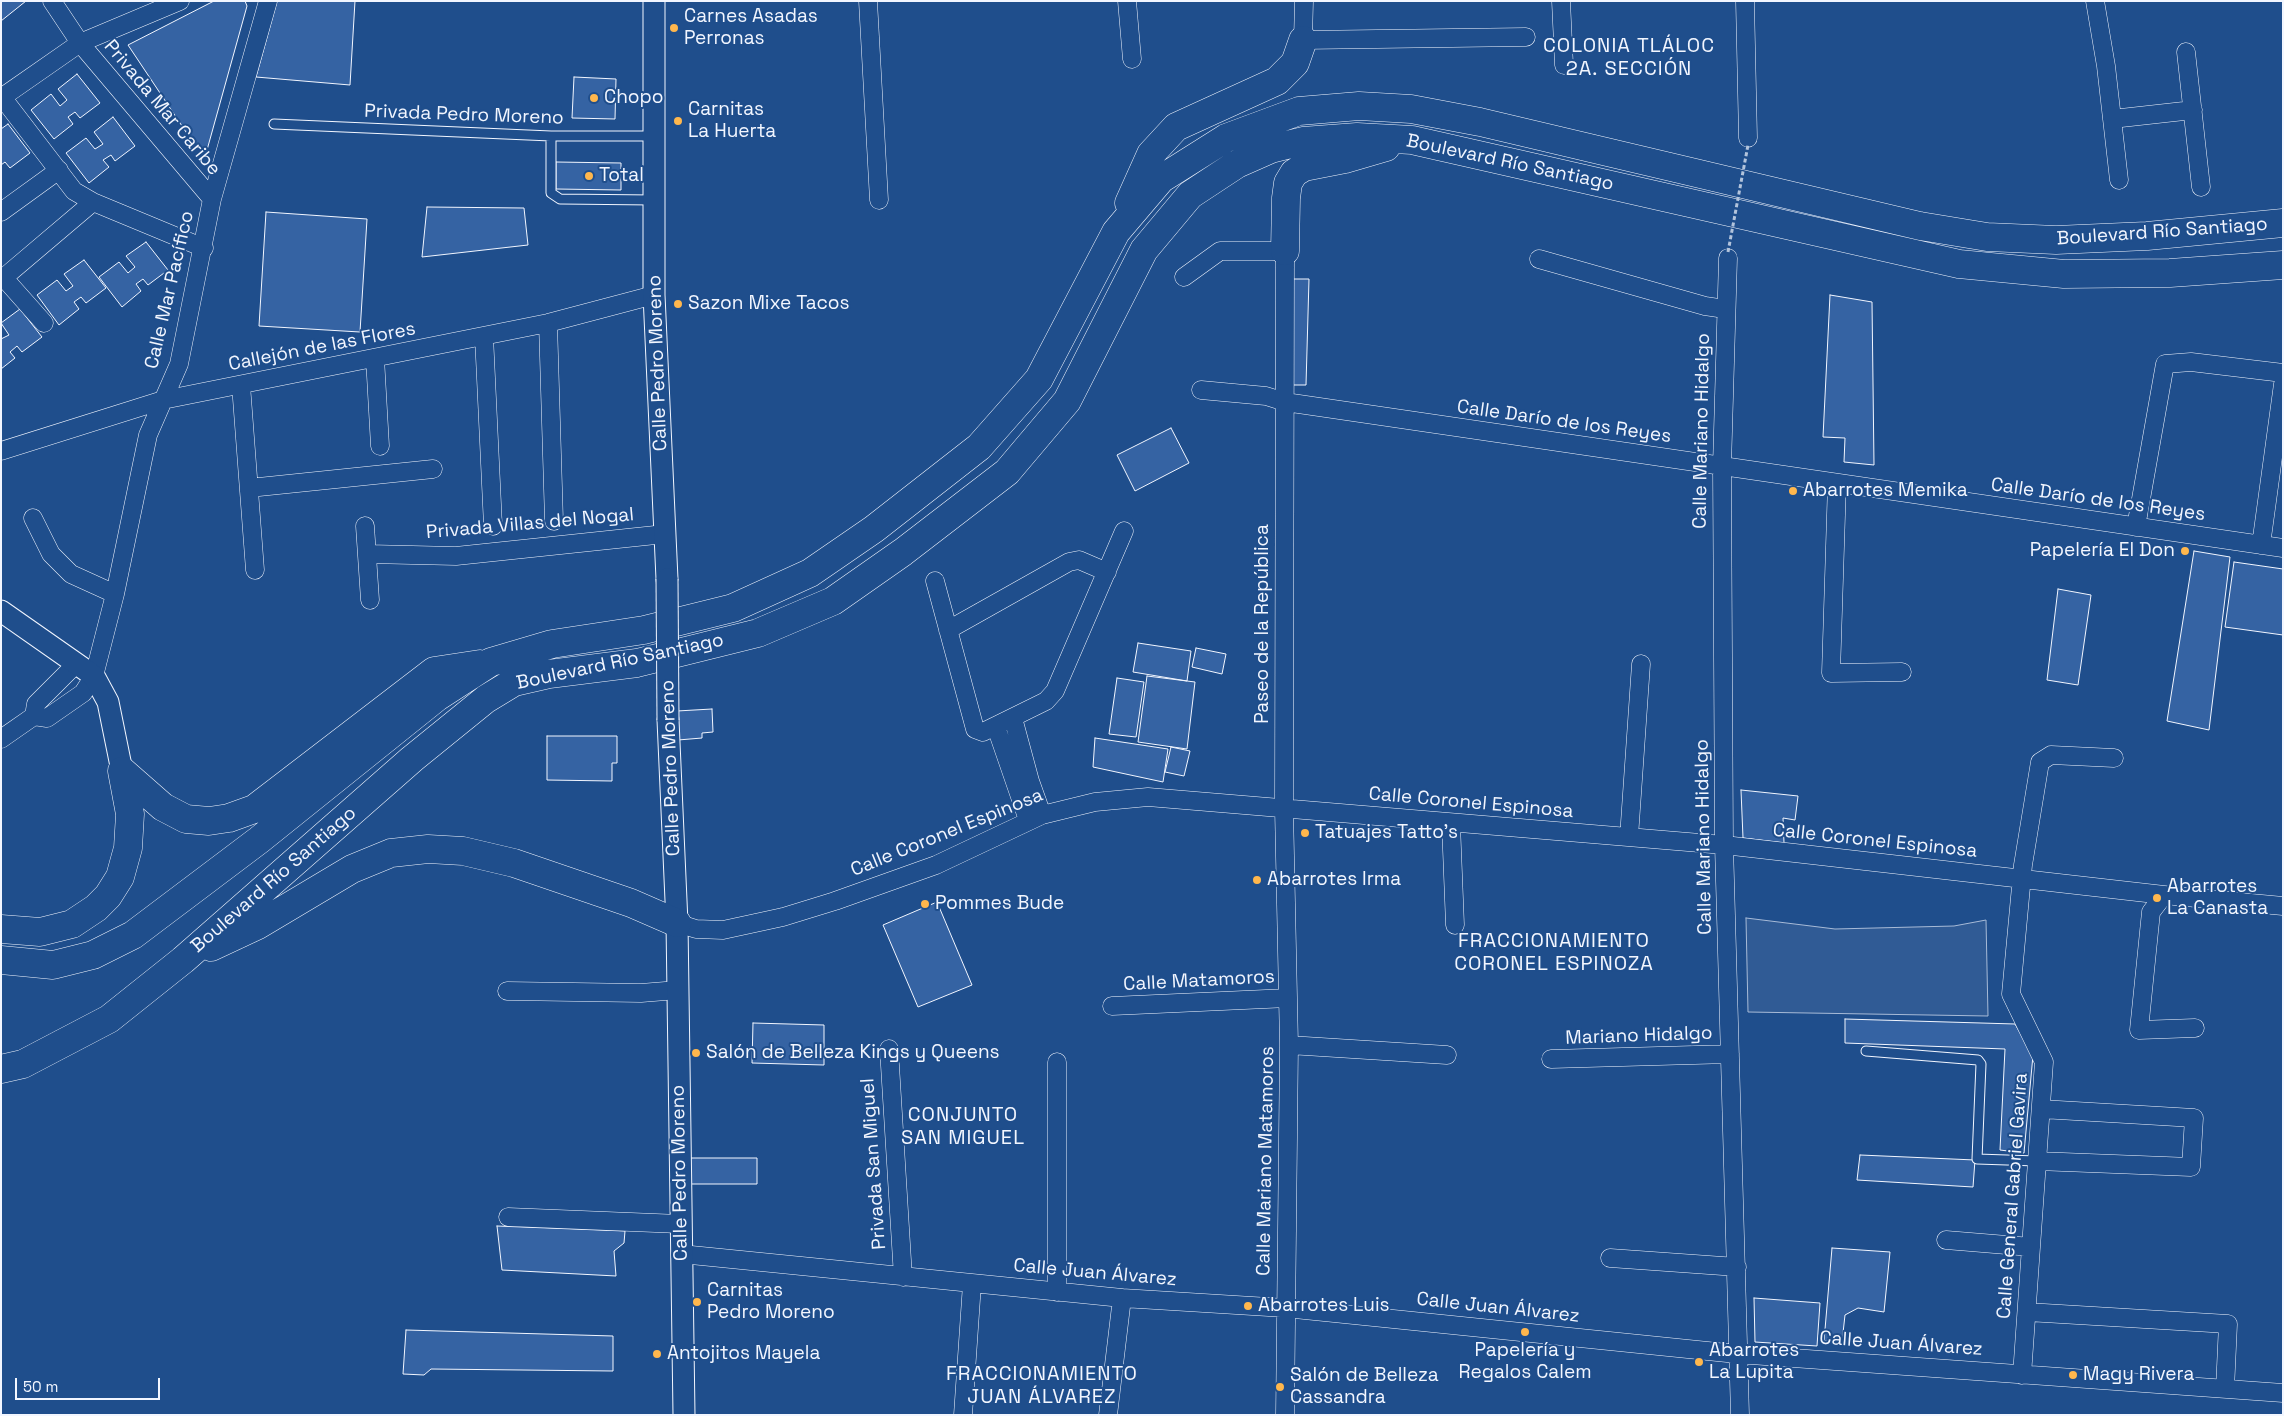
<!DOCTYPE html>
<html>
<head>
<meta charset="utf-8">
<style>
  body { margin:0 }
  #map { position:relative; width:2284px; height:1416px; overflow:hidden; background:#1f4e8c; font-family:"Space Grotesk",sans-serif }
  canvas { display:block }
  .frame { position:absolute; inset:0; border:2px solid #f2f6ff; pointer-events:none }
  .scale { position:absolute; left:15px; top:1378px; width:145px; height:22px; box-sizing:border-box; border:2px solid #f2f6ff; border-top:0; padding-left:6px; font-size:15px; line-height:18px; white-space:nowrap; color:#f2f6ff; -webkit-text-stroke:4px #1f4e8c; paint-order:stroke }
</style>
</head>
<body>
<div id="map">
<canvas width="2284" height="1416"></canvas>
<div class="frame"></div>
<div class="scale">50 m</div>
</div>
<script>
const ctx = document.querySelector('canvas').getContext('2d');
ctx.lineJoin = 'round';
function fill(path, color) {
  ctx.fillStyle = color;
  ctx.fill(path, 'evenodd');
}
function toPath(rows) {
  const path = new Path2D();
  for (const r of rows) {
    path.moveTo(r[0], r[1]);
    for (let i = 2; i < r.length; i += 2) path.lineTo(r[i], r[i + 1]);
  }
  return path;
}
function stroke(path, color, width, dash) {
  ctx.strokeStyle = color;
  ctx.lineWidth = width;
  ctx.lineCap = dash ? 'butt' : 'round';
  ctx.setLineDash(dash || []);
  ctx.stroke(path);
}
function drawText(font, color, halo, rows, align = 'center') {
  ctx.font = font + ' "Space Grotesk",sans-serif';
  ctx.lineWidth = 4;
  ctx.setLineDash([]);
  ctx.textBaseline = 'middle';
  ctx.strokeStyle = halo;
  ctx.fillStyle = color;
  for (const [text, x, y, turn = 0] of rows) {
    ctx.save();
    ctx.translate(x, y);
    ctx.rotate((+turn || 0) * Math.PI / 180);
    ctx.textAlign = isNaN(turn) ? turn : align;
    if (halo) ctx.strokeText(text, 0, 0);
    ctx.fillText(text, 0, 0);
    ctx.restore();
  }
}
const built = toPath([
  [1746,918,1835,929,1954,926,1986,920,1988,1016,1748,1012,1746,918]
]);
const building = toPath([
  [1,1,26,1,1,21,1,1],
  [214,1,245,1,247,6,207,150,196,147,128,45,214,1],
  [277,1,355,1,350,85,256,77,277,1],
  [77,74,100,103,80,118,75,112,68,117,73,124,54,139,31,110,51,94,60,106,67,100,58,89,77,74],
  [574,77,616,79,615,119,572,118,574,77],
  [113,117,135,146,115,161,111,155,103,160,109,167,89,183,66,153,86,138,95,149,103,144,94,132,113,117],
  [8,124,30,153,10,168,5,162,1,165,1,129,8,124],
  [556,162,621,163,621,190,556,189,556,162],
  [427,207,524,208,528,245,422,257,427,207],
  [266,212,367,219,360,332,259,326,266,212],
  [146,242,168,270,148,285,143,279,136,284,141,291,122,307,99,277,119,262,128,273,135,267,126,256,146,242],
  [84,260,106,288,86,303,81,297,74,302,79,309,59,325,37,295,57,280,66,291,73,286,64,274,84,260],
  [1291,279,1309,279,1306,385,1287,385,1291,279],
  [1830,295,1872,302,1874,465,1844,462,1845,438,1823,437,1830,295],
  [20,309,42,337,22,352,17,346,10,352,15,358,1,369,1,339,9,335,1,323,20,309],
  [1171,428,1189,463,1135,491,1117,455,1171,428],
  [2194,551,2230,557,2209,730,2167,721,2194,551],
  [2234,562,2283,569,2283,635,2225,627,2234,562],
  [2058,589,2091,595,2078,685,2047,680,2058,589],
  [1138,643,1191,651,1187,681,1133,672,1138,643],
  [1196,648,1226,654,1222,674,1192,667,1196,648],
  [1147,676,1195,682,1187,749,1138,742,1147,676],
  [1117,678,1144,682,1136,737,1109,734,1117,678],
  [712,709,713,732,702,733,702,738,678,740,677,711,712,709],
  [547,736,617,736,617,763,612,763,612,781,547,780,547,736],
  [1095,738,1168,749,1163,782,1093,767,1095,738],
  [1171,747,1190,751,1184,776,1165,772,1171,747],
  [1741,790,1798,796,1795,820,1783,818,1784,843,1743,838,1741,790],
  [937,902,972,985,918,1007,883,925,937,902],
  [1845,1019,2015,1024,2033,1055,2024,1153,2000,1150,2005,1049,1845,1043,1845,1019],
  [753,1023,824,1025,824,1065,752,1063,753,1023],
  [1860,1155,1975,1160,1973,1187,1857,1180,1860,1155],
  [688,1158,757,1158,757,1184,688,1184,688,1158],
  [497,1226,625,1231,624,1243,614,1251,616,1276,502,1270,497,1226],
  [1832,1248,1890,1252,1884,1312,1858,1308,1845,1315,1842,1342,1824,1341,1832,1248],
  [1754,1298,1820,1303,1817,1346,1755,1342,1754,1298],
  [406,1330,613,1336,613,1371,431,1369,424,1375,403,1374,406,1330]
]);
const service = toPath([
  [274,124,551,136,654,136],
  [551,136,551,193,560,199,653,200],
  [1866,1051,1978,1060,1981,1064,1977,1159,2037,1161]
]);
const minor = toPath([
  [52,1,80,43,212,199],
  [868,1,879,200],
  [1127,1,1132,59],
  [1304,1,1303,40,1526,37],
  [1561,1,1564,65],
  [1745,1,1748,138],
  [2095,1,2106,66,2119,180],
  [2186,52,2201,187],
  [2,97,74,191,93,202,204,248],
  [1,98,80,43,180,1],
  [2112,119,2193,110],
  [1,212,59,170],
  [1728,258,1722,466,1724,845,1740,1415],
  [1539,259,1705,306,1725,309],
  [1184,277,1220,251,1285,251,1284,809,1289,1045,1285,1415],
  [4,278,44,323],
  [1,280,93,202],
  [548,323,554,521],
  [484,336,493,526],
  [375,358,380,446],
  [241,385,255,570],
  [1201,390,1266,396,1285,402,2283,548],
  [1,451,163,400,548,323,654,295],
  [1837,483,1831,673,1902,672],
  [249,488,433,469],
  [33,518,51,554,71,574,115,594],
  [365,526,370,600],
  [2136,527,2165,364,2191,362,2283,373],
  [2261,545,2283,384],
  [368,554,456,556,665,534],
  [935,581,975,729,983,732,1046,701,1055,691,1124,531],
  [948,630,1069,562,1079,560,1107,572],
  [34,716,36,704,77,663],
  [1013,718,1030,781,1042,815],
  [996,727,1028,820],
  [1,739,34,716,47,718,83,693,94,676,115,594,148,435,179,364,212,199,268,1],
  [1451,824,1455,925],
  [1629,837,1641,664],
  [2164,895,2151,912,2139,1030,2195,1028],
  [677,923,696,929,723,930,783,917,835,901,936,865,1042,815,1095,802,1148,797,1724,845,2164,895,2283,906],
  [507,991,641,993,678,990],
  [1112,1006,1288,998],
  [1289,1045,1447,1055],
  [889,1049,903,1277],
  [1551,1059,1730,1054],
  [2037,1161,2191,1167,2194,1118,2041,1109],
  [508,1217,680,1224],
  [1946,1240,2031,1247],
  [681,1254,1122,1298,1285,1308,1737,1354,2283,1393],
  [1610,1258,1737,1267],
  [1057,1292,1057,1062],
  [2027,1312,2228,1324,2225,1389],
  [2022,1375,2044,1062,2011,994,2023,865,2040,762,2051,755,2114,758],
  [963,1415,972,1284],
  [1108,1415,1122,1298]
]);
const tertiary = toPath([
  [654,1,654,295,667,579],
  [1,611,94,676,108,702,122,771],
  [668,720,677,923,684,1415]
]);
const primary = toPath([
  [1129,203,1151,154,1176,127,1277,81,1295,63,1303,40],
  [1285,251,1286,198,1288,183,1294,173,1304,167,1345,159,1386,147],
  [122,771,163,807,186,819,209,821,229,818,254,809,434,671,480,664],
  [1,929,40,932,72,924,96,908,108,896,120,877,128,848,130,814,122,771],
  [211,947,258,925,352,869,391,853,428,849,463,851,514,863,631,903,677,923],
  [1,960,53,965,93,955,133,935,259,840,437,697,491,662,552,644,644,630,733,608,810,573,874,529,979,447,1039,379,1116,232,1161,179,1226,138,1299,111,1359,106,1411,109,1480,122,1920,226,1987,237,2056,240,2147,236,2283,223],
  [1,1069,23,1064,109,1019,183,960,412,759,486,699,514,682,549,674,637,663,758,633,833,601,903,552,1007,472,1067,401,1144,250,1190,195,1237,164,1271,149,1303,141,1357,137,1412,140,1959,264,2064,274,2170,273,2283,265]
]);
const pathBridge = toPath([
  [1728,252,1748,145]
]);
const tertiaryBridge = toPath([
  [667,579,668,720]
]);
const markers = [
  [674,28,5,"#ffb74d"],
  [594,98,5,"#ffb74d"],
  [678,121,5,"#ffb74d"],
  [589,176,5,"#ffb74d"],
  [678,304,5,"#ffb74d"],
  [1793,491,5,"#ffb74d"],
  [2185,551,5,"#ffb74d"],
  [1305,833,5,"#ffb74d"],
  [1257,880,5,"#ffb74d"],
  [2157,898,5,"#ffb74d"],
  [925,904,5,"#ffb74d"],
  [696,1053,5,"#ffb74d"],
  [697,1302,5,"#ffb74d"],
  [1248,1306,5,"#ffb74d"],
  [1525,1332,5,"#ffb74d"],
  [657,1354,5,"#ffb74d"],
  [1699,1362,5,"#ffb74d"],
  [2073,1375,5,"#ffb74d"],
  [1280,1387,5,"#ffb74d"]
];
const poiNames = [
  ["Carnes Asadas",684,17],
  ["Perronas",684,39],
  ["Chopo",604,98],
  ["Carnitas",688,110],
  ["La Huerta",688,132],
  ["Total",599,176],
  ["Sazon Mixe Tacos",688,304],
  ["Abarrotes Memika",1803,491],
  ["Papelería El Don",2175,551,"right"],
  ["Tatuajes Tatto's",1315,833],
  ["Abarrotes Irma",1267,880],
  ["Abarrotes",2167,887],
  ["La Canasta",2167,909],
  ["Pommes Bude",935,904],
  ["Salón de Belleza Kings y Queens",706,1053],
  ["Carnitas",707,1291],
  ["Pedro Moreno",707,1313],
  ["Abarrotes Luis",1258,1306],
  ["Papelería y",1525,1351,"center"],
  ["Regalos Calem",1525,1373,"center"],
  ["Abarrotes",1709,1351],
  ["La Lupita",1709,1373],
  ["Antojitos Mayela",667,1354],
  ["Magy Rivera",2083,1375],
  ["Salón de Belleza",1290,1376],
  ["Cassandra",1290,1398]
];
const streetNames = [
  ["Privada Mar Caribe",162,108,50],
  ["Privada Pedro Moreno",464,115,2],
  ["Boulevard Río Santiago",1510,163,12],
  ["Boulevard Río Santiago",2162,232,-4],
  ["Calle Mar Pacífico",170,290,-77],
  ["Callejón de las Flores",322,347,-11],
  ["Calle Pedro Moreno",658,363,-92],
  ["Calle Darío de los Reyes",1564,422,8],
  ["Calle Mariano Hidalgo",1702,431,-89],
  ["Calle Darío de los Reyes",2098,500,8],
  ["Privada Villas del Nogal",530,524,-5],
  ["Paseo de la República",1263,624,-90],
  ["Boulevard Río Santiago",620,662,-12],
  ["Calle Pedro Moreno",671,768,-92],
  ["Calle Coronel Espinosa",1471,803,5],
  ["Calle Coronel Espinosa",947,833,-22],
  ["Calle Mariano Hidalgo",1704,837,-91],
  ["Calle Coronel Espinosa",1875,841,6],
  ["Boulevard Río Santiago",274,880,-41],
  ["Calle Matamoros",1199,981,-3],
  ["Mariano Hidalgo",1639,1036,-2],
  ["Calle Mariano Matamoros",1266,1161,-89],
  ["Privada San Miguel",874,1164,-94],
  ["Calle Pedro Moreno",680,1173,-91],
  ["Calle General Gabriel Gavira",2013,1196,-86],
  ["Calle Juan Álvarez",1095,1273,5],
  ["Calle Juan Álvarez",1498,1308,6],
  ["Calle Juan Álvarez",1901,1344,4]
];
const neighbourhoodNames = [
  ["COLONIA TLÁLOC",1629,47],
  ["2A. SECCIÓN",1629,70],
  ["FRACCIONAMIENTO",1554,942],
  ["CORONEL ESPINOZA",1554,965],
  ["CONJUNTO",963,1116],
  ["SAN MIGUEL",963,1139],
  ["FRACCIONAMIENTO",1042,1375],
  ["JUAN ÁLVAREZ",1042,1398]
];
fill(built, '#305b95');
stroke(built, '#a8bbd7', 1);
fill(building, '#3563a3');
stroke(building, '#f2f6ff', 1);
stroke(service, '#f2f6ff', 11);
stroke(minor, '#f2f6ff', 19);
stroke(tertiary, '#f2f6ff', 23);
stroke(primary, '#f2f6ff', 29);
stroke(service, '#1f4e8c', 9);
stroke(minor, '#1f4e8c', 18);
stroke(tertiary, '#1f4e8c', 21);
stroke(primary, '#1f4e8c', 28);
stroke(tertiaryBridge, '#f2f6ff', 23, []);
stroke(pathBridge, '#b3c4dc', 3, [4, 2.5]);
stroke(tertiaryBridge, '#1f4e8c', 21);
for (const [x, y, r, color] of markers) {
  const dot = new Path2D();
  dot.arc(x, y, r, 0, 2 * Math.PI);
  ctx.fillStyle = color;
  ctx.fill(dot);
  stroke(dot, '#1f4e8c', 2);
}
drawText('19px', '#f2f6ff', '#1f4e8c', poiNames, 'left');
drawText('19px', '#f2f6ff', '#1f4e8c', streetNames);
ctx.letterSpacing = '1px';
drawText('20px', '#f2f6ff', '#1f4e8c', neighbourhoodNames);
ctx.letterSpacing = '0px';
</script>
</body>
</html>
